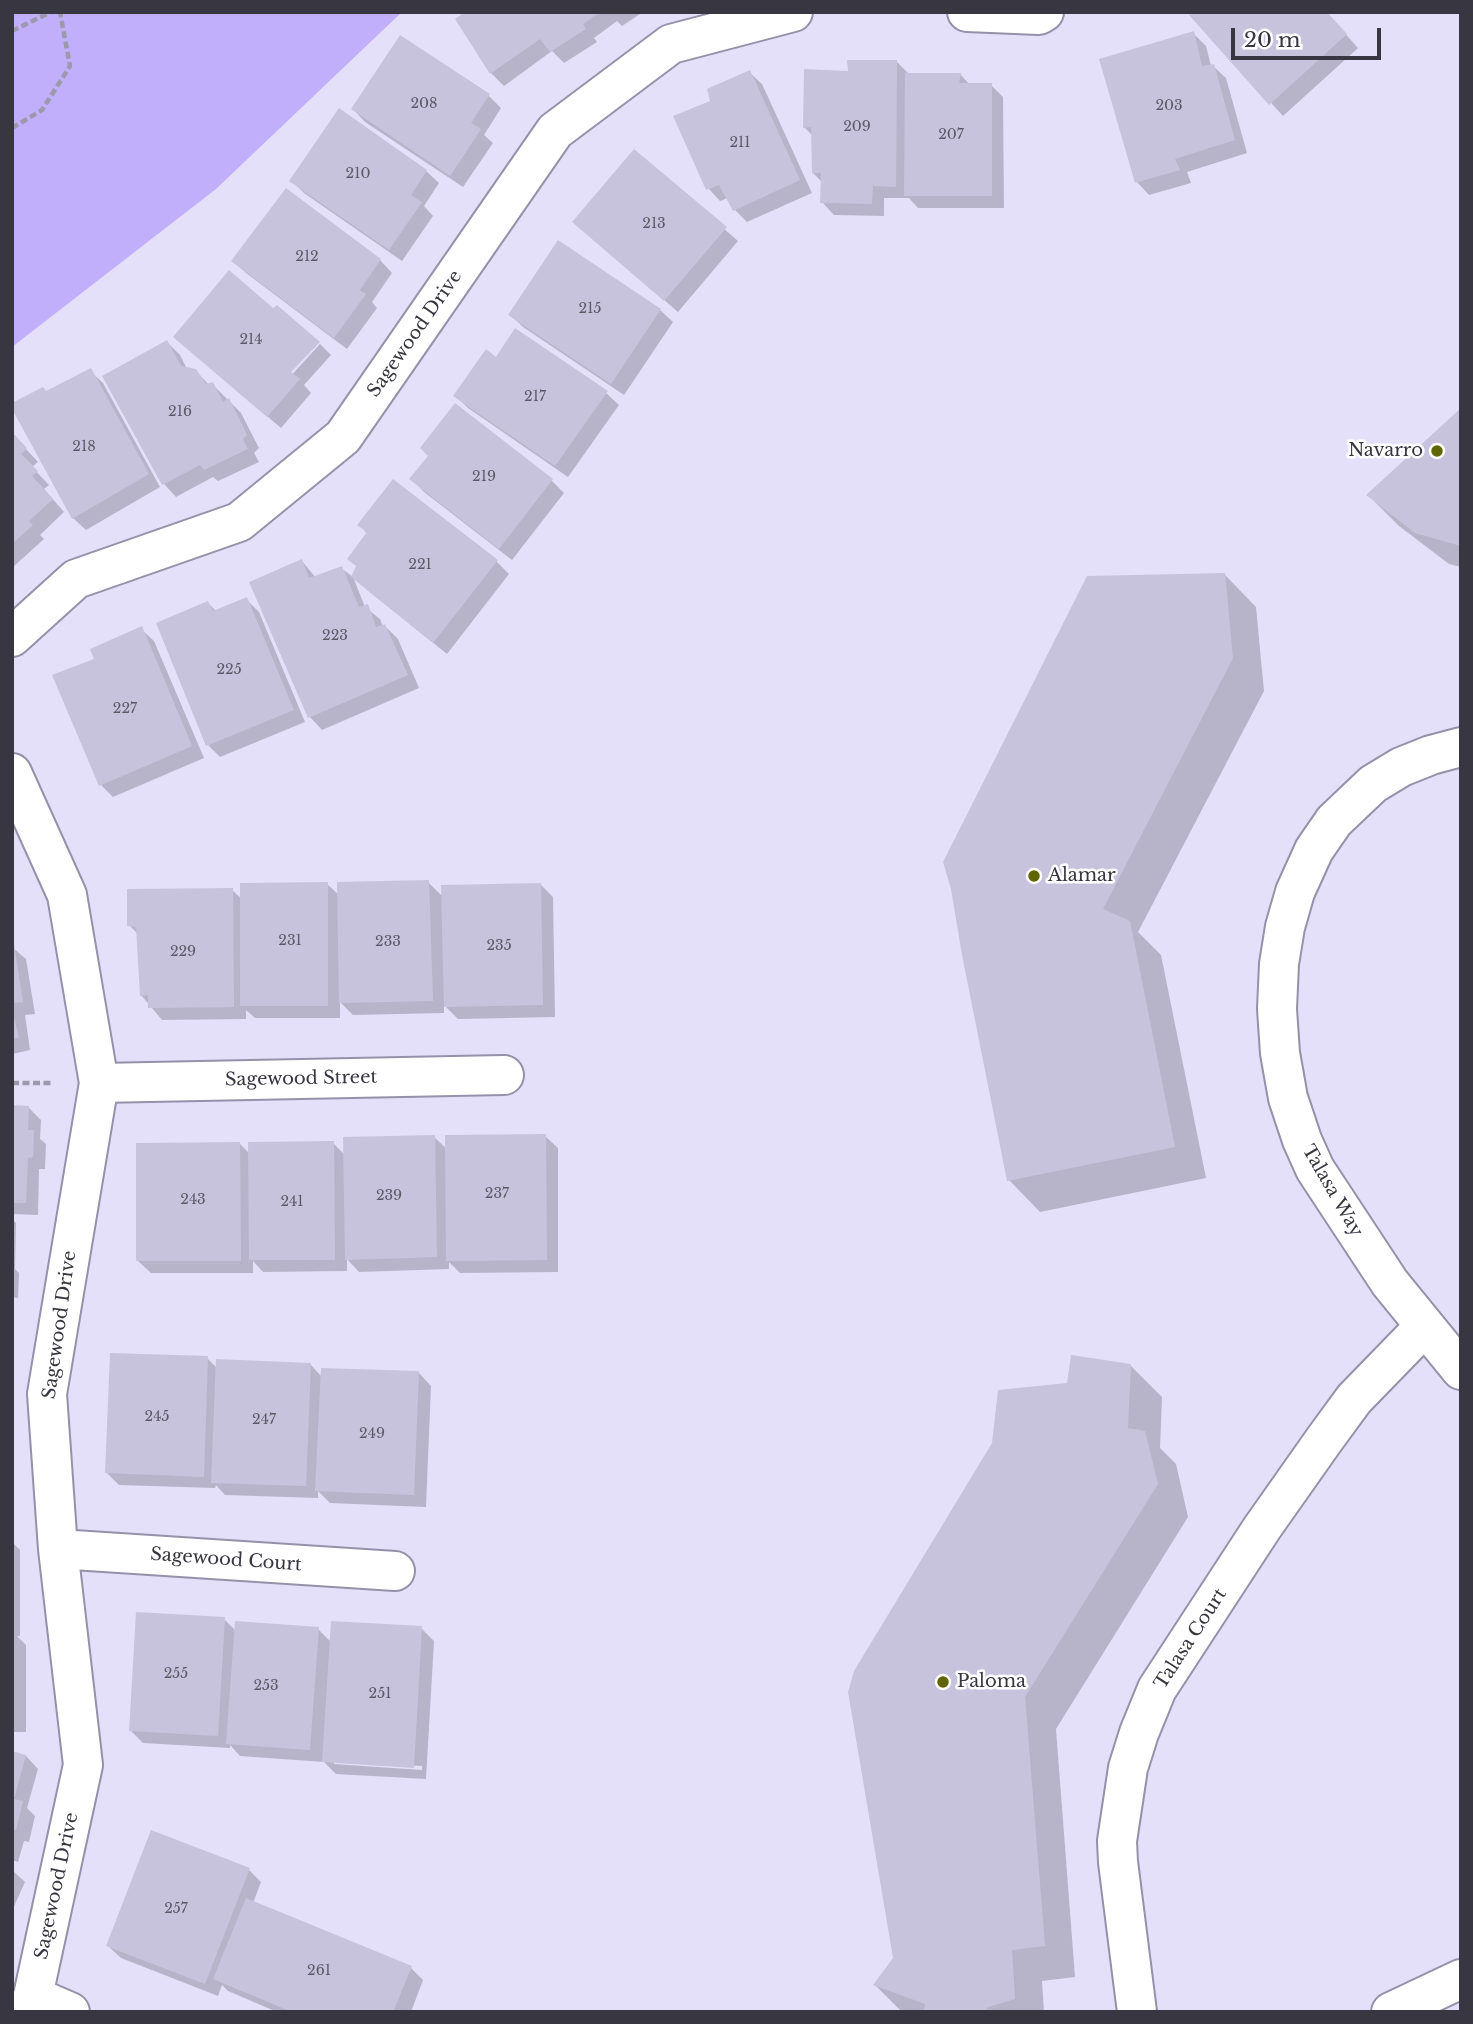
<!DOCTYPE html>
<html>
<head>
<meta charset="utf-8">
<style>
  body { margin:0 }
  #map { position:relative; width:1473px; height:2024px; overflow:hidden; background:#e5e0fa; font-family:"Libre Baskerville",serif }
  canvas { display:block }
  .frame { position:absolute; inset:0; border:14px solid #383640; pointer-events:none }
  .scale { position:absolute; left:1231px; top:28px; width:150px; height:32px; box-sizing:border-box; border:4px solid #383640; border-top:0; padding-left:9px; font-size:21px; line-height:24px; white-space:nowrap; color:#383640; -webkit-text-stroke:5px #fff; paint-order:stroke }
</style>
</head>
<body>
<div id="map">
<canvas width="1473" height="2024"></canvas>
<div class="frame"></div>
<div class="scale">20 m</div>
</div>
<script>
const ctx = document.querySelector('canvas').getContext('2d');
ctx.lineJoin = 'round';
function fill(path, color) {
  ctx.fillStyle = color;
  ctx.fill(path, 'evenodd');
}
function toPath(rows) {
  const path = new Path2D();
  for (const r of rows) {
    path.moveTo(r[0], r[1]);
    for (let i = 2; i < r.length; i += 2) path.lineTo(r[i], r[i + 1]);
  }
  return path;
}
function stroke(path, color, width, dash) {
  ctx.strokeStyle = color;
  ctx.lineWidth = width;
  ctx.lineCap = dash ? 'butt' : 'round';
  ctx.setLineDash(dash || []);
  ctx.stroke(path);
}
function drawText(font, color, halo, rows, align = 'center') {
  ctx.font = font + ' "Libre Baskerville",serif';
  ctx.lineWidth = 5;
  ctx.setLineDash([]);
  ctx.textBaseline = 'middle';
  ctx.strokeStyle = halo;
  ctx.fillStyle = color;
  for (const [text, x, y, turn = 0] of rows) {
    ctx.save();
    ctx.translate(x, y);
    ctx.rotate((+turn || 0) * Math.PI / 180);
    ctx.textAlign = isNaN(turn) ? turn : align;
    if (halo) ctx.strokeText(text, 0, 0);
    ctx.fillText(text, 0, 0);
    ctx.restore();
  }
}
const green = toPath([
  [12,12,402,12,216,189,12,347]
]);
const shadow = toPath([
  [469,12,643,12,622,26,617,21,594,38,597,42,564,63,552,51,504,86,491,73,458,20],
  [1326,12,1358,48,1283,116,1191,15],
  [1193,33,1206,46,1211,66,1213,66,1226,78,1247,153,1187,172,1191,183,1149,195,1137,182],
  [897,62,909,74,960,74,970,85,991,85,1003,97,1004,208,918,208,909,198,884,198,884,216,834,215,822,202,822,182,813,173,813,136,804,127,850,73],
  [749,72,762,84,812,193,747,222,735,210,728,198,720,201,708,188,712,102],
  [489,96,501,108,484,135,493,143,463,187,365,122,353,109],
  [634,151,738,241,678,312,574,222],
  [426,171,439,183,424,206,433,216,402,261,304,193,292,181],
  [380,260,392,273,372,302,377,308,347,349,246,273,233,261],
  [660,310,673,322,624,395,523,327,511,315],
  [167,342,180,355,187,369,196,371,209,385,212,384,241,413,259,448,254,453,259,462,218,481,213,477,176,497,164,484,105,377],
  [320,344,331,355,304,385,311,393,281,428,188,349,287,380],
  [496,360,606,393,619,405,568,477,468,408,455,395],
  [90,371,103,383,160,487,86,530,73,518,47,393],
  [1461,410,1461,567,1449,564,1399,526,1368,495],
  [12,434,38,462,32,467,49,485,44,489,64,512,40,535,44,539,12,568],
  [412,479,552,481,564,493,512,560,424,492],
  [359,525,496,561,509,574,447,654,366,589,368,534],
  [302,561,316,578,341,568,353,577,365,607,380,619,383,627,385,626,398,639,419,688,322,730,310,717],
  [1225,575,1256,607,1264,691,1138,932,1161,955,1206,1178,1040,1212,1009,1180,953,889],
  [246,599,259,612,305,722,220,757,208,745,208,603,216,611],
  [141,629,154,641,204,758,113,797,101,785,96,660],
  [428,882,443,897,541,885,553,897,555,1017,458,1019,444,1005,444,1013,353,1015,340,1002,340,1018,255,1018,246,1010,246,1019,162,1020,141,995,138,934,129,925,232,890,242,899,327,884,339,895],
  [12,947,26,959,35,1014,25,1015,30,1050,12,1054],
  [12,1107,28,1107,41,1120,40,1139,46,1144,45,1169,39,1169,38,1215,12,1214],
  [545,1136,558,1148,558,1272,460,1273,449,1262,449,1269,359,1272,347,1259,347,1271,263,1272,253,1261,253,1273,151,1273,138,1261,240,1144,250,1154,333,1143,345,1155,434,1137,447,1149],
  [12,1219,16,1223,15,1269,19,1273,18,1298,12,1297],
  [207,1358,217,1368,310,1364,322,1377,419,1373,431,1386,426,1507,330,1503,318,1491,318,1498,225,1495,216,1485,215,1488,119,1485,107,1473],
  [1130,1365,1162,1397,1160,1448,1176,1464,1188,1517,1056,1729,1075,1977,1042,1981,1044,2012,902,2012,875,1985,895,1958,1069,1385],
  [12,1542,20,1550,20,1636,17,1636,26,1645,26,1732,12,1732],
  [224,1619,236,1631,318,1629,331,1642,421,1628,434,1641,426,1779,336,1774,324,1762,240,1756,230,1745,230,1748,143,1743,131,1731],
  [334,1761,422,1766,422,1770,334,1764],
  [12,1753,26,1756,38,1769,27,1808,35,1816,29,1842,24,1841,18,1862,12,1860],
  [12,1870,25,1882,12,1911],
  [249,1870,261,1882,253,1903,411,1968,423,1980,411,2012,277,2012,228,1991,222,1985,218,1996,121,1958,108,1946]
]);
const building = toPath([
  [465,12,600,12,583,24,586,29,550,52,540,39,490,74,455,19],
  [1192,12,1327,12,1347,34,1269,105,1189,15],
  [1194,31,1202,66,1214,64,1235,140,1175,159,1180,170,1135,183,1099,59],
  [400,35,490,94,471,123,481,129,450,176,351,109],
  [847,60,897,60,896,187,873,186,872,204,820,203,821,173,812,173,811,127,803,128,804,69,848,71],
  [750,70,800,180,733,211,719,185,706,190,673,116,710,101,707,89],
  [905,73,961,73,959,83,992,83,992,196,904,196],
  [339,108,427,170,411,195,422,202,389,250,289,181],
  [634,149,727,227,664,301,572,222],
  [286,188,381,259,360,290,366,294,334,338,231,261],
  [558,240,661,309,611,384,508,315],
  [229,270,273,308,277,305,320,342,291,372,300,379,267,417,173,337],
  [515,328,608,391,555,466,453,396,486,349,496,357],
  [167,340,181,366,196,369,206,384,213,382,223,402,229,398,247,435,243,439,248,449,204,470,200,465,162,485,102,376],
  [91,368,149,474,72,519,12,409,12,403,43,387,46,391],
  [455,403,553,479,499,549,409,479,428,456,420,448],
  [1461,408,1461,546,1415,533,1366,495],
  [12,432,27,448,21,454,38,471,32,476,53,499,29,521,33,525,12,544],
  [393,479,498,560,433,643,351,577,356,566,347,559,367,532,357,525],
  [302,559,309,578,342,566,359,607,368,604,376,627,385,624,408,675,308,718,249,582],
  [1225,573,1233,658,1103,909,1130,921,1175,1147,1007,1181,962,955,951,889,943,862,1087,576],
  [247,597,294,710,206,746,156,623,208,601,213,611],
  [142,626,192,746,99,786,52,675,94,659,90,649],
  [429,880,433,1001,339,1003,337,882],
  [328,882,328,1006,240,1006,240,883],
  [541,883,543,1005,444,1007,441,885],
  [233,888,234,1007,148,1008,148,995,140,996,136,927,127,926,127,889],
  [12,944,14,944,23,1002,12,1003],
  [12,1008,19,1038,12,1039],
  [12,1105,29,1106,28,1130,34,1130,33,1157,28,1158,26,1203,12,1203],
  [546,1134,547,1260,446,1261,445,1135],
  [435,1135,437,1257,345,1260,343,1137],
  [334,1141,335,1260,249,1260,248,1142],
  [240,1142,241,1261,136,1261,136,1143],
  [110,1353,208,1356,204,1477,105,1473],
  [1071,1355,1131,1364,1128,1428,1145,1431,1158,1484,1025,1697,1045,1946,1012,1950,1015,1999,988,2007,986,2012,924,2012,925,2004,873,1985,893,1958,848,1692,854,1671,992,1443,998,1390,1067,1383],
  [216,1359,311,1363,306,1486,211,1483],
  [321,1368,419,1371,414,1495,315,1491],
  [136,1612,225,1617,218,1736,129,1731],
  [235,1621,319,1627,310,1750,226,1744],
  [331,1621,422,1626,414,1768,322,1762],
  [12,1751,26,1755,14,1799,23,1801,16,1830,12,1829],
  [151,1830,250,1868,205,1984,106,1946],
  [246,1898,412,1966,393,2012,292,2012,213,1979]
]);
const path = toPath([
  [12,31,51,12],
  [12,128,42,110,70,66,60,12],
  [12,1083,53,1083]
]);
const street = toPath([
  [967,12,1039,15,1044,12],
  [12,637,76,579,239,522,343,437,555,131,671,44,793,12],
  [1461,747,1431,755,1401,767,1373,784,1334,821,1314,850,1295,892,1285,927,1279,964,1277,1009,1280,1053,1288,1098,1302,1140,1315,1169,1390,1283,1461,1370],
  [12,773,67,895,99,1083,47,1394,58,1549,83,1765,33,1996,26,2012],
  [99,1083,504,1075],
  [58,1549,395,1571],
  [33,1996,70,2012],
  [1137,2012,1118,1862,1117,1841,1128,1768,1139,1733,1157,1689,1262,1528,1324,1440,1354,1399,1424,1327],
  [1391,2012,1461,1979]
]);
const markers = [
  [1437,451,7,"#5e6502"],
  [1034,876,7,"#5e6502"],
  [943,1682,7,"#5e6502"]
];
const numberNames = [
  ["208",424,104],
  ["203",1169,106],
  ["209",857,127],
  ["207",951,135],
  ["211",740,143],
  ["210",358,174],
  ["213",654,224],
  ["212",307,257],
  ["215",590,309],
  ["214",251,340],
  ["217",535,397],
  ["216",180,412],
  ["218",84,447],
  ["219",484,477],
  ["221",420,565],
  ["223",335,636],
  ["225",229,670],
  ["227",125,709],
  ["231",290,941],
  ["233",388,942],
  ["235",499,946],
  ["229",183,952],
  ["237",497,1194],
  ["239",389,1196],
  ["243",193,1200],
  ["241",292,1202],
  ["245",157,1417],
  ["247",264,1420],
  ["249",372,1434],
  ["255",176,1674],
  ["253",266,1686],
  ["251",380,1694],
  ["257",176,1909],
  ["261",319,1971]
];
const streetNames = [
  ["Sagewood Drive",415,334,-55],
  ["Sagewood Street",301,1079,-1],
  ["Talasa Way",1332,1191,60],
  ["Sagewood Drive",60,1325,-82],
  ["Sagewood Court",226,1560,4],
  ["Talasa Court",1191,1639,-57],
  ["Sagewood Drive",57,1886,-78]
];
const poiNames = [
  ["Navarro",1423,451,"right"],
  ["Alamar",1048,876],
  ["Paloma",957,1682]
];
fill(green, '#c1affc');
fill(shadow, '#0003');
fill(building, '#c8c3dd');
stroke(street, '#9591a9', 42);
stroke(path, '#9d99ac', 4.5, [7, 3.5]);
stroke(street, '#fff', 38);
for (const [x, y, r, color] of markers) {
  const dot = new Path2D();
  dot.arc(x, y, r, 0, 2 * Math.PI);
  ctx.fillStyle = color;
  ctx.fill(dot);
  stroke(dot, '#fff', 2.5);
}
drawText('14px', '#5c5967', null, numberNames);
drawText('18px', '#383640', '#fff', streetNames);
drawText('18px', '#383640', '#fff', poiNames, 'left');
</script>
</body>
</html>
